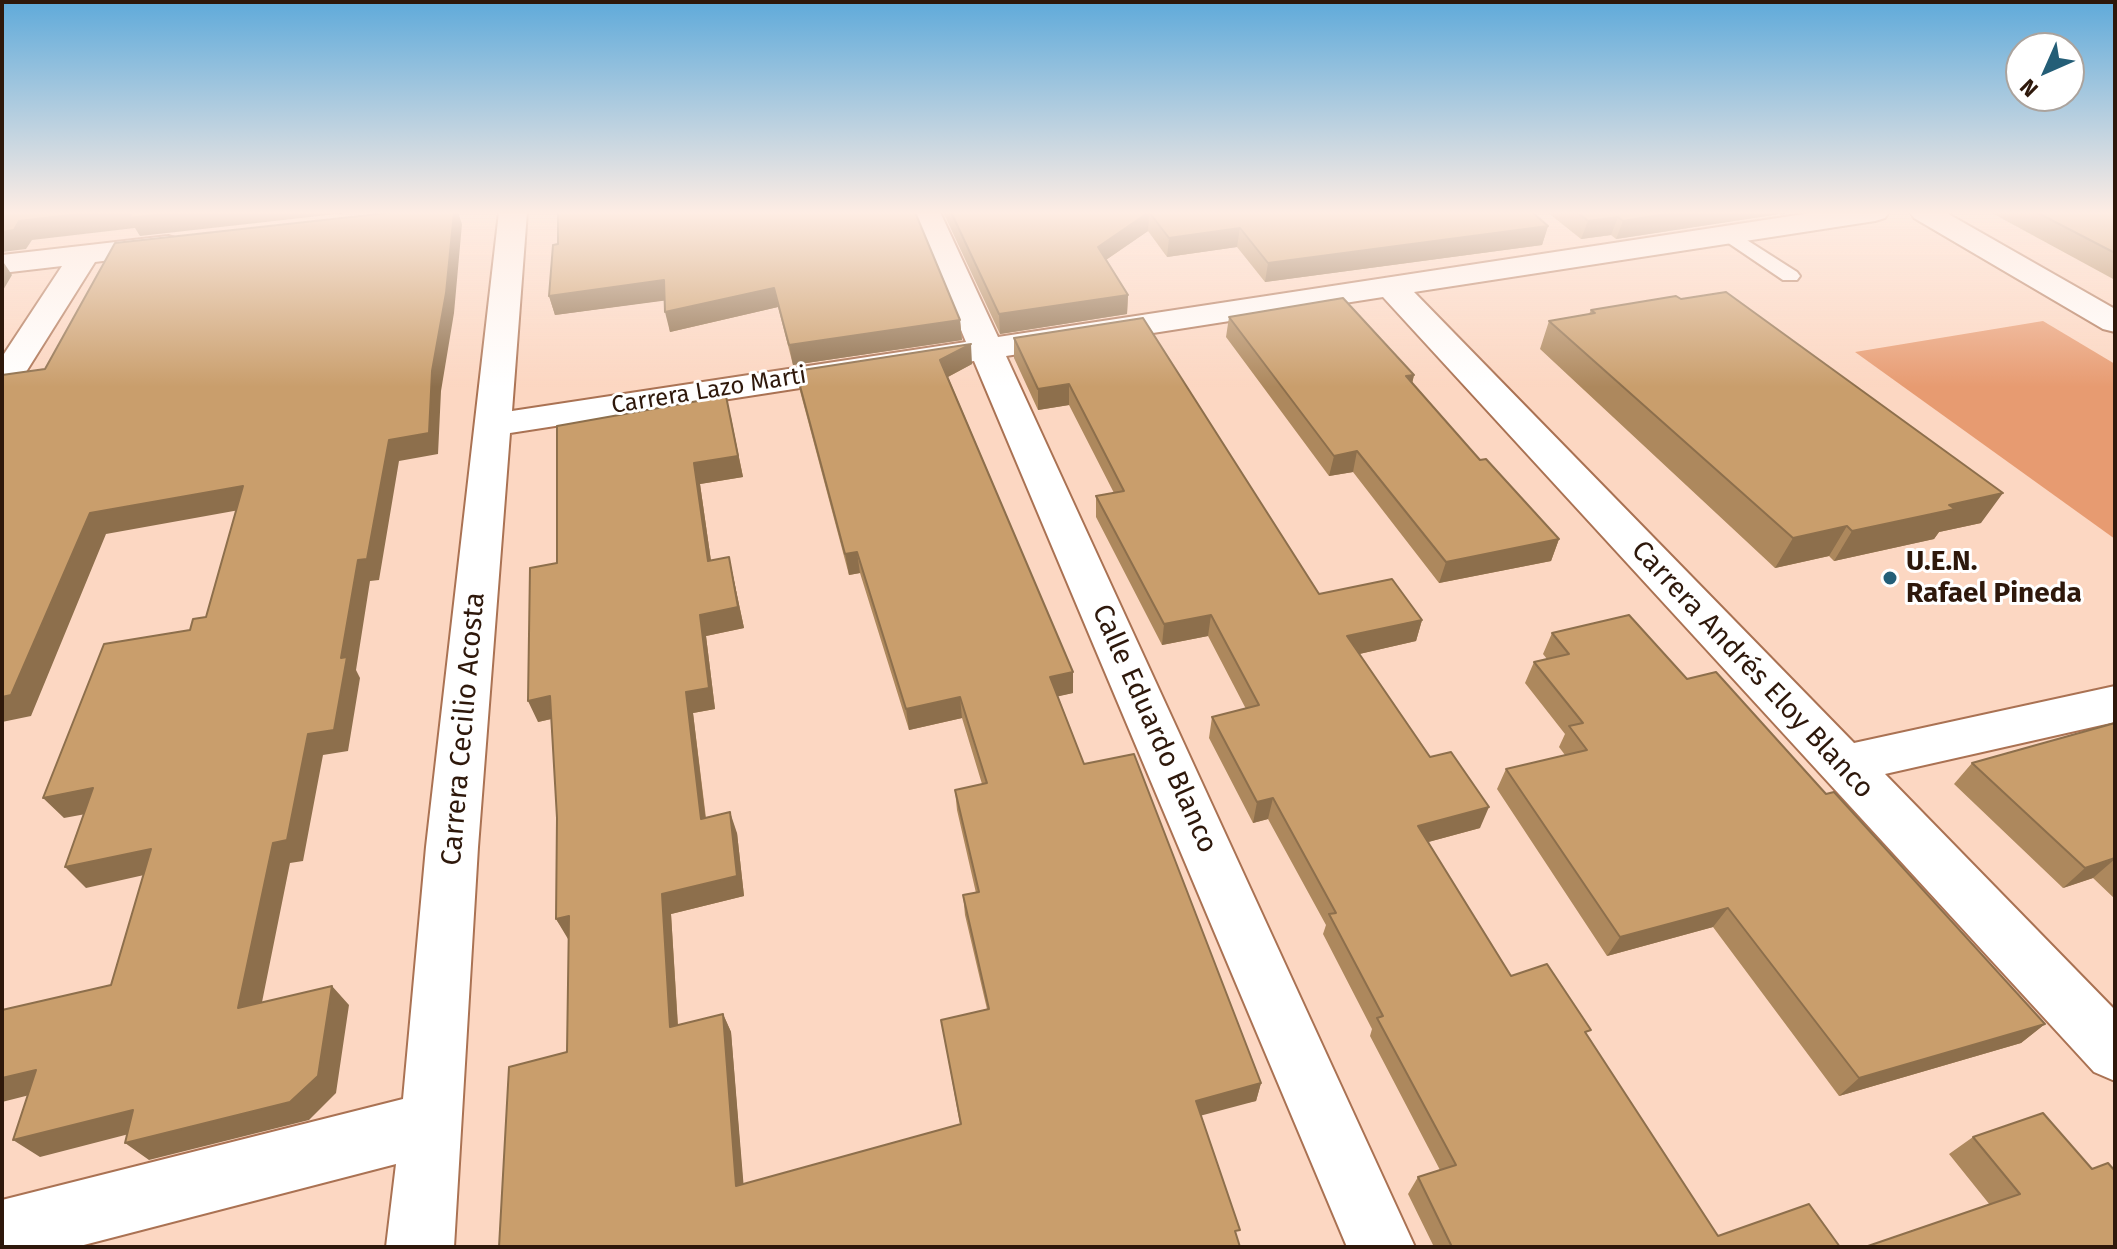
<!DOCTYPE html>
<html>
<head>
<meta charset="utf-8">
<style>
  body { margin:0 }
  #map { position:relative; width:2117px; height:1249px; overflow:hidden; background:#fcd7c2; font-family:"Fira Sans",sans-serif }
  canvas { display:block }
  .frame { position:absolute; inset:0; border:4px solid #2e180b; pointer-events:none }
  .north { position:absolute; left:2005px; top:32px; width:80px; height:80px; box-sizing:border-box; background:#fff; border:2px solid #aba39d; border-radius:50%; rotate:225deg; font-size:22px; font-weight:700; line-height:32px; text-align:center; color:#2e180b }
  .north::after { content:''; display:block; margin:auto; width:28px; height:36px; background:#245e77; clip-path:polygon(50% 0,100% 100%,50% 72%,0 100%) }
</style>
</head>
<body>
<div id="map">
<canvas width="2117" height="1249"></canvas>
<div class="frame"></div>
<div class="north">N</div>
</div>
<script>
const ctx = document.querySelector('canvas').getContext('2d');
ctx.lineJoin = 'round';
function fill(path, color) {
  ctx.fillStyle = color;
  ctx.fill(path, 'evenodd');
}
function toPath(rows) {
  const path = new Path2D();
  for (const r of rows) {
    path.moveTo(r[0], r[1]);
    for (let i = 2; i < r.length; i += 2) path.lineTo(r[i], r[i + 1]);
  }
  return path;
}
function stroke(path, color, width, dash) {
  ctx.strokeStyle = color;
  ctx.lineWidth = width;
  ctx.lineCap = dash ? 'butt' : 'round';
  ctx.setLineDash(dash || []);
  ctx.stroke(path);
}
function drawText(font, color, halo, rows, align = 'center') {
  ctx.font = font + ' "Fira Sans",sans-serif';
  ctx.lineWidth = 6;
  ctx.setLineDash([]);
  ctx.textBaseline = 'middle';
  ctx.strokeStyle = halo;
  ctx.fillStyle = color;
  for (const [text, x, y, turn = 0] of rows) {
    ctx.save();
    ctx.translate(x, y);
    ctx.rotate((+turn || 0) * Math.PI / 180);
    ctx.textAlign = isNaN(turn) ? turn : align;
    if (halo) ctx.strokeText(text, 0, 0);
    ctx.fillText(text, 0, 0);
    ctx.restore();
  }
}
const green = toPath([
  [2043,321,2115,364,2115,539,1855,352]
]);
const service = toPath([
  [1728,228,1797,272,1800,276,1797,280,1783,280,1721,238,1719,234,1721,230,1728,228]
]);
const minor = toPath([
  [499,212,527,212,512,411,966,342,912,212,940,212,998,337,1817,212,1889,212,1885,218,1875,221,1414,292,1854,743,2115,686,2115,722,1885,774,2115,1010,2115,1081,2094,1072,1383,297,1006,356,1415,1247,1347,1247,974,361,510,433,478,847,454,1247,386,1247,396,1164,76,1247,2,1247,2,1200,403,1099,426,847,499,212],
  [1910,212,1945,212,2115,309,2115,332,2103,329,1914,218,1910,212],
  [168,236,179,239,183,245,179,251,95,262,14,391,2,394,2,357,62,266,2,273,2,255,168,236]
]);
const wall = toPath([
  [943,212,1532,212,1548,226,1542,245,1265,282,1237,247,1167,257,1148,231,1106,260,1128,295,1127,314,1000,334],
  [1547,212,1793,212,1616,239,1611,235,1581,239],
  [1990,212,2115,212,2115,280],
  [553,245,960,320,962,340,793,365,778,307,670,332,665,300,555,315,549,296],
  [1591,310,1981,523,1939,532,1934,539,1834,561,1829,556,1775,568,1540,349,1549,321,1589,314],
  [1229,317,1414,375,1412,384,1480,460,1559,539,1551,561,1439,583,1353,472,1329,476,1226,337],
  [1014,338,1319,594,1422,620,1416,641,1359,654,1430,757,1480,828,1428,842,1511,976,1587,1035,1718,1236,1840,1247,1434,1247,1408,1194,1418,1177,1440,1170,1370,1036,1372,1029,1323,934,1326,925,1268,819,1253,823,1209,738,1212,717,1246,709,1208,636,1162,645,1096,517,1096,496,1114,493,1069,405,1038,410,1014,358],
  [972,364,948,377,1073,672,1073,693,1058,696,1084,764,1261,1083,1256,1101,499,1247,567,1052,569,938,556,919,557,818,551,719,538,722,557,563,731,417,743,477,700,484,711,561,729,557,744,628,706,636,715,709,693,713,706,818,737,833,744,896,671,914,678,1025,723,1014,731,1032,743,1184,960,1124,941,1020,987,1009,965,915,963,895,976,893,957,810,955,790,982,784,962,718,909,730,860,573,849,575,800,391,796,371],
  [1552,633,1687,679,1826,794,2045,1024,2021,1043,1839,1096,1713,927,1607,956,1497,789,1506,769,1565,755,1559,747,1565,734,1525,683,1534,662,1547,659,1543,654],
  [2115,723,2115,899,2093,878,2063,888,1954,784,1972,763],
  [1973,1137,2092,1169,1990,1205,1949,1154]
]);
const shadedWall = toPath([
  [97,212,355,212,140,236,135,228,32,240,26,249,2,252,2,232,19,221],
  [454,212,458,212,462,224,454,313,441,391,438,454,399,461,379,580,370,581,356,670,360,678,348,751,323,755,303,861,290,863,257,1027,238,1008,273,843,308,734,341,658,358,560,389,440,432,371],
  [1149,212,1148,231,1097,266,1098,247],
  [1678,212,1793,212,1616,239,1623,221],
  [1618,217,1611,235,1581,239,1588,221],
  [1548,226,1542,245,1265,282,1268,263],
  [1240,228,1237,247,1167,257,1169,238],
  [2,260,12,275,2,292],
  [664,280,669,300,555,315,549,296],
  [774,288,778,307,670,332,665,312],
  [1128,295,1127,314,1000,334,999,314],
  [960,320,962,340,793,365,789,345],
  [971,344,972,364,942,380,940,360],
  [1414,375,1409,395,1406,376],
  [1069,384,1069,405,1038,410,1038,389],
  [726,396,743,477,700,484,714,582,708,561,694,463],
  [1357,451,1353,472,1329,476,1334,456],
  [243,486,256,507,106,534,31,716,2,722,2,697,90,513],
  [2003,493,1981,523,1939,532,1934,539,1834,561,1852,531,1949,505],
  [1847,526,1829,556,1775,568,1793,538],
  [1559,539,1551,561,1439,583,1446,562],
  [857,552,860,573,849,575,845,554],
  [729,557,744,628,706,636,715,709,693,713,708,839,701,819,686,692,700,615],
  [1211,615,1208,636,1162,645,1164,624],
  [1422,620,1416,641,1342,658,1347,636],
  [1073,672,1073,693,1051,698,1050,677],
  [550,696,560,717,538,722,528,701],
  [960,697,962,718,909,730,906,709],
  [93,788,113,809,64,818,43,798],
  [1273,798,1268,819,1253,823,1257,802],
  [1489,807,1480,828,1410,847,1418,826],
  [730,812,737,833,744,896,671,914,679,1046,670,1027,662,894],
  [151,849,171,869,86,888,65,867],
  [2115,859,2093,878,2063,888,2085,868],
  [1728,908,1713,927,1607,956,1620,937],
  [569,916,580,936,568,939,556,919],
  [332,986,349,1005,336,1093,309,1120,149,1160,125,1143],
  [723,1014,731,1032,745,1202,736,1186],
  [2045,1024,2021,1043,1839,1096,1859,1078],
  [36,1070,61,1087,2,1102,2,1078],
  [1261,1083,1256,1101,1192,1118,1196,1101],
  [133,1110,156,1127,40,1157,13,1140]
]);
const building = toPath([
  [2,212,97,212,19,221,14,230,2,232,2,212],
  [132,212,179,212,129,218,132,212],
  [396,212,454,212,446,293,432,371,429,433,389,440,367,559,358,560,341,658,347,657,334,730,308,734,287,840,273,843,238,1008,332,986,318,1076,290,1102,125,1143,133,1110,13,1140,36,1070,2,1078,2,1010,111,985,151,849,65,867,93,788,43,798,104,644,190,630,193,619,206,617,243,486,90,513,11,695,2,697,2,375,45,369,115,243,396,212],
  [558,212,915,212,960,320,789,345,774,288,665,312,664,280,549,296,553,245,558,244,558,212],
  [951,212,1149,212,1098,247,1128,295,999,314,951,212],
  [1149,212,1532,212,1548,226,1268,263,1240,228,1169,238,1149,212],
  [1577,212,1678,212,1623,221,1618,217,1588,221,1577,212],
  [2036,212,2115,212,2115,253,2036,212],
  [1726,292,2003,493,1949,505,1955,509,1852,531,1847,526,1793,538,1549,321,1595,313,1591,310,1676,296,1681,299,1726,292],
  [1343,298,1414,375,1406,376,1480,460,1486,459,1559,539,1446,562,1357,451,1334,456,1229,317,1343,298],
  [1143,318,1319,594,1392,579,1422,620,1347,636,1430,757,1451,752,1489,807,1418,826,1511,976,1547,964,1591,1030,1585,1032,1718,1236,1809,1204,1840,1247,1452,1247,1418,1177,1456,1165,1377,1018,1383,1016,1329,914,1336,913,1273,798,1257,802,1212,717,1259,705,1211,615,1164,624,1096,496,1124,491,1069,384,1038,389,1014,338,1143,318],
  [971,344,940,360,1073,672,1050,677,1084,764,1134,754,1261,1083,1196,1101,1240,1230,1235,1231,1240,1247,499,1247,509,1067,567,1052,569,916,556,919,557,818,550,696,528,701,530,568,557,563,557,426,726,396,738,456,694,463,708,561,729,557,738,607,700,615,709,688,686,692,701,819,730,812,737,876,662,894,670,1027,723,1014,736,1186,961,1124,941,1020,989,1009,963,895,979,892,955,790,987,783,960,697,906,709,857,552,845,554,796,371,971,344],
  [1629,615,1687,679,1716,672,1826,794,1834,792,2045,1024,1859,1078,1728,908,1620,937,1506,769,1587,750,1569,726,1583,723,1534,662,1569,654,1552,633,1629,615],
  [2115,723,2115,858,2085,868,1972,763,2115,723],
  [2043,1113,2092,1169,2108,1163,2115,1171,2115,1247,1865,1247,2020,1194,1973,1137,2043,1113]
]);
const markers = [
  [1890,578,8,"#245e77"]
];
const farStreetnames = [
  ["Carrera Lazo Marti",709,391,-9]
];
const poiNames = [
  ["U.E.N.",1906,562],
  ["Rafael Pineda",1906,594]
];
const streetNames = [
  ["Carrera Andrés Eloy Blanco",1752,670,47],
  ["Carrera Cecilio Acosta",464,729,-85],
  ["Calle Eduardo Blanco",1154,729,66]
];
fill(green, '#e79b71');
stroke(service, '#aa7253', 4);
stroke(minor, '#aa7253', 4);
fill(service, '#fff');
fill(minor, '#fff');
fill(wall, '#ad885d');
fill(shadedWall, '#8d6f4c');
fill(building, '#c99e6c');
stroke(building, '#8d6f4c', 2);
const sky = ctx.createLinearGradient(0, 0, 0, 387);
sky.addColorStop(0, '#5faada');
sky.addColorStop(0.55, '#feede4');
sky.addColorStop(1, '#feede400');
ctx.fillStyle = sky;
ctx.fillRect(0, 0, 2117, 387);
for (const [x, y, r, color] of markers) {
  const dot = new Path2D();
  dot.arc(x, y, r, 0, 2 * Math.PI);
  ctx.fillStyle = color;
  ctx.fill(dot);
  stroke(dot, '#fff', 3);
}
drawText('24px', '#2e180b', '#fff', farStreetnames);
drawText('bold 28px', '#2e180b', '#fff', poiNames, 'left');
drawText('28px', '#2e180b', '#fff', streetNames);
</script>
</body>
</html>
